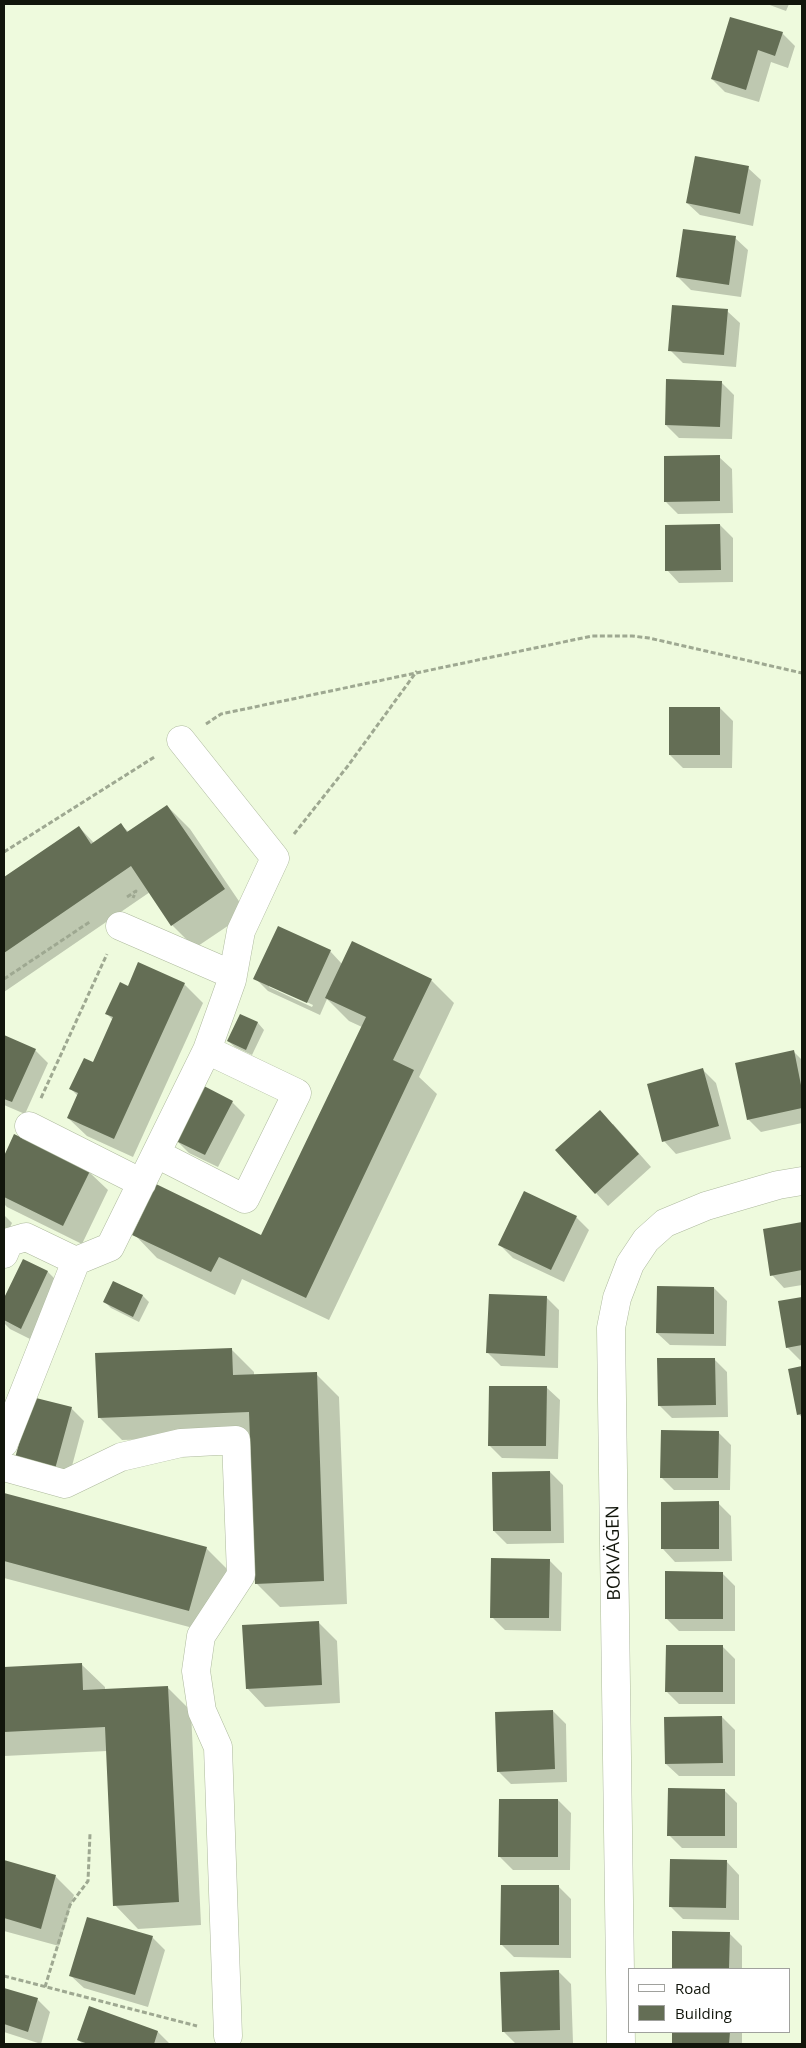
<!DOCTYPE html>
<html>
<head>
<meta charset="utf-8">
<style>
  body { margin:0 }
  #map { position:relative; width:806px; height:2048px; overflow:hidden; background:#eefadd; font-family:"Open Sans",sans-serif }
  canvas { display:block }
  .frame { position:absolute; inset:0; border:5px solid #11150b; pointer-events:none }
  .legend { position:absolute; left:628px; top:1968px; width:162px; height:65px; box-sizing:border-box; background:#fff; border:1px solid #a0a19d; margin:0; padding:6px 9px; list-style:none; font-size:15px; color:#11150b }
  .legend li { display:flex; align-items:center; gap:10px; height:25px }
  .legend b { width:25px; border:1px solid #a0a19d }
</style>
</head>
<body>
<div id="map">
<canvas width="806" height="2048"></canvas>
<div class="frame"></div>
<ul class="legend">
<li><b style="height:6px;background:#fff"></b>Road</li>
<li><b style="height:14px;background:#646e55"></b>Building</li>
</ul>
</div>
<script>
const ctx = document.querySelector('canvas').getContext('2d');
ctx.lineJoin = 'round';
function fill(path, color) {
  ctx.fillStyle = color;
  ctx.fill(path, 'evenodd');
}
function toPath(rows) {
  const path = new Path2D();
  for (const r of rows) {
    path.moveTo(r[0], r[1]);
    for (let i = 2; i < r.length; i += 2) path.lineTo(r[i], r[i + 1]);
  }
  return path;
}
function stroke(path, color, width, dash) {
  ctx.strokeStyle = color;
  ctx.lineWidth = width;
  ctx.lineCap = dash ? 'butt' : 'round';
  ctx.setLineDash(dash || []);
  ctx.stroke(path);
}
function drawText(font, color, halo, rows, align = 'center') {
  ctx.font = font + ' "Open Sans",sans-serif';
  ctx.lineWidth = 4;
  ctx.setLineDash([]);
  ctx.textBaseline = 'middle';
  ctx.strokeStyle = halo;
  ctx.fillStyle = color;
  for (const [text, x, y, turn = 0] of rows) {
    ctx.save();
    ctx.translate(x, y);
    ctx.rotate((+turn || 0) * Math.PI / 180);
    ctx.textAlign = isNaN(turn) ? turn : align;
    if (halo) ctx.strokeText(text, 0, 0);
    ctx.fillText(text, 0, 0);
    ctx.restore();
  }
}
const shadow = toPath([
  [767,4,789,4,786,11],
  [782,33,795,46,788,68,771,62,759,102,725,92,712,79],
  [748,168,761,180,753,226,700,215,687,203],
  [735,238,748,250,741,297,691,290,678,277],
  [727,311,740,323,736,367,683,363,670,350],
  [721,382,734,395,732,439,679,438,666,425],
  [719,457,732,469,733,513,678,514,666,502],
  [720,525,733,538,733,582,679,583,667,570],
  [720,708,733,721,732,768,683,768,670,755],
  [167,806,190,829,247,913,195,948,172,925,150,892,4,992,4,879,79,827,94,843,121,825,129,832],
  [330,951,342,964,431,980,454,1003,419,1077,437,1094,329,1320,242,1279,235,1295,157,1258,134,1234,262,1236,362,1027,349,1021,327,999,320,1015,268,991,255,978],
  [269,984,313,1005,312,1007,269,987],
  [184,984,203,1003,133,1157,87,1136,68,1118,78,1096,71,1089,93,1063,113,1020,107,1014,128,987],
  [240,1015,258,1023,264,1030,252,1055,235,1047,228,1041],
  [4,1036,35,1050,48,1063,25,1114,4,1105],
  [794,1052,802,1060,802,1123,761,1132,748,1119],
  [703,1070,716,1083,731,1139,676,1154,664,1141],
  [232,1102,245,1115,218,1167,189,1153,176,1140],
  [613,1124,651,1167,608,1206,596,1193],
  [15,1136,89,1172,108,1190,82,1244,7,1207,4,1204,4,1159],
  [4,1215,12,1223,4,1240],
  [576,1217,589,1230,564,1282,513,1258,500,1245],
  [802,1223,802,1285,784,1288,772,1275,764,1230],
  [24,1261,48,1272,61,1285,34,1341,10,1329,4,1323,4,1301],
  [114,1282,143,1296,149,1302,139,1322,111,1308,105,1302],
  [714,1288,727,1301,726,1346,670,1345,657,1333],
  [546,1297,559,1310,558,1368,501,1366,488,1353],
  [802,1298,802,1360,800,1360,787,1347,779,1302],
  [231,1349,254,1372,254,1376,316,1374,339,1397,347,1604,280,1607,256,1583,251,1436,122,1440,99,1417],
  [714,1359,727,1372,728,1417,672,1418,659,1405],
  [802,1367,802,1418,799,1414,789,1370],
  [547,1388,560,1400,558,1459,502,1458,489,1445],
  [71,1408,84,1421,68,1481,16,1458],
  [718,1432,731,1445,730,1490,674,1490,661,1477],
  [550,1472,563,1485,564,1543,507,1544,494,1531],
  [4,1495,206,1548,229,1571,212,1633,4,1578],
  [718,1503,731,1516,732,1561,675,1562,663,1549],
  [549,1560,562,1573,561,1631,505,1630,492,1617],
  [722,1573,735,1586,735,1631,679,1631,666,1618],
  [318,1622,337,1641,340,1703,265,1707,247,1688],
  [722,1646,735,1659,735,1704,679,1704,667,1692],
  [81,1664,105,1687,105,1691,167,1687,191,1711,201,1925,138,1929,115,1905,107,1751,4,1756,4,1668],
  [553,1711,566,1724,567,1782,511,1784,498,1771],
  [722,1717,735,1730,735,1776,679,1776,666,1764],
  [724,1790,737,1803,737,1848,682,1848,669,1835],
  [558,1800,571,1813,570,1870,513,1870,500,1857],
  [4,1862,55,1876,74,1895,59,1946,4,1931],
  [727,1862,739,1875,739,1920,683,1919,670,1906],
  [558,1886,571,1899,571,1958,514,1957,501,1944],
  [673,1933,729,1933,742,1946,742,1969,673,1969],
  [152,1937,165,1950,148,2007,84,1988,71,1976],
  [558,1971,571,1984,573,2043,516,2044,503,2031],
  [4,1989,37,1999,50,2012,41,2044,4,2032],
  [90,2008,158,2032,170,2044,83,2044,78,2040],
  [673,2032,742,2032,742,2044,673,2044]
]);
const building = toPath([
  [730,17,783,32,775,56,758,50,746,90,711,79],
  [695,156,749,166,740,214,686,203],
  [683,229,736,236,729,285,676,277],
  [672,305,728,309,724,355,668,351],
  [666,379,722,381,720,427,665,425],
  [720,455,720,501,664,502,664,456],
  [720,524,721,570,665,571,665,525],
  [669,707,720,707,720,755,669,755],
  [167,805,225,889,171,926,131,866,4,953,4,877,79,826,91,844,121,823,127,832],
  [278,926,331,950,307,1003,253,979],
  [352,941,432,979,393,1060,414,1070,306,1298,219,1257,211,1272,132,1235,156,1184,261,1235,366,1017,325,998],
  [138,962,185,983,114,1139,67,1118,78,1093,69,1089,84,1058,93,1062,113,1017,105,1014,120,982,128,986],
  [240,1014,258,1022,246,1050,227,1041],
  [4,1035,36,1049,12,1102,4,1099],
  [794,1050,802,1090,802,1108,747,1120,735,1063],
  [703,1068,719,1126,662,1142,647,1084],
  [202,1085,233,1101,205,1155,174,1140],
  [600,1110,639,1154,595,1194,555,1150],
  [14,1134,90,1171,63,1226,4,1197,4,1156],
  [524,1191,577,1216,551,1270,498,1245],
  [802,1222,802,1270,770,1276,763,1229],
  [23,1259,48,1271,21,1329,4,1320,4,1298],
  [113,1281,143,1295,133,1317,103,1302],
  [657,1286,714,1287,714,1334,656,1333],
  [489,1294,547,1296,545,1356,486,1353],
  [802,1297,802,1345,786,1348,778,1301],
  [232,1348,233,1375,317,1372,324,1581,255,1584,249,1412,98,1418,95,1353],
  [657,1358,715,1358,716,1405,658,1406],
  [802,1366,802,1414,797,1415,788,1369],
  [489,1386,547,1386,546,1446,488,1446],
  [32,1397,72,1407,55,1469,15,1458],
  [661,1430,719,1431,718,1478,660,1478],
  [550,1471,551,1531,493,1531,492,1472],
  [4,1493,207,1547,189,1611,4,1561],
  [719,1501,719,1549,661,1549,661,1502],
  [491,1558,550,1559,549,1618,490,1618],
  [665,1571,723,1572,723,1619,665,1619],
  [319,1621,322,1685,246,1689,242,1625],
  [666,1645,723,1645,723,1692,665,1692],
  [82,1663,83,1690,168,1686,179,1902,113,1906,105,1727,4,1732,4,1667],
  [553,1710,555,1769,497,1772,495,1712],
  [722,1716,723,1763,665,1764,664,1717],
  [668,1788,725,1789,725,1836,667,1836],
  [499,1799,558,1799,558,1857,498,1857],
  [670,1859,727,1860,726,1908,669,1907],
  [4,1860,56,1875,41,1929,4,1918],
  [501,1885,559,1885,559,1945,500,1945],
  [87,1917,153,1936,135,1995,69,1976],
  [672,1931,730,1932,729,1969,672,1969],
  [559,1970,560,2030,502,2032,500,1972],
  [4,1988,38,1998,28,2032,4,2024],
  [89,2006,158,2031,154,2044,88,2044,77,2040],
  [672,2032,730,2032,729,2044,672,2044]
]);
const path = toPath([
  [206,724,221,714,592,636,632,636,649,638,802,673],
  [294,834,347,767,417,671],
  [4,852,156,756],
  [127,897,136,891,133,898],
  [4,979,91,921],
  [41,1098,107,954],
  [4,1976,197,2026],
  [45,1987,70,1905,88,1881,90,1834]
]);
const minor = toPath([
  [120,926,233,975],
  [29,1126,142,1183],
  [157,1154,245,1199,297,1093,207,1050],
  [4,1254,9,1242,26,1237,76,1261],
  [4,1443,76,1261,110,1247,207,1050,232,980,241,931,275,858,181,740],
  [4,1467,65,1484,121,1457,181,1443,236,1440,241,1575,201,1636,196,1671,202,1711,218,1747,228,2036],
  [621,2044,611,1328,617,1298,630,1264,646,1240,665,1223,706,1206,778,1185,802,1181]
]);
const streetNames = [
  ["BOKVÄGEN",614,1553,-91]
];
fill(shadow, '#0003');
fill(building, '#646e55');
stroke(minor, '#adb99d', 29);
stroke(path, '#9ea891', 3, [5, 2.5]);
stroke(minor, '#fff', 28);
drawText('18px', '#11150b', '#fff', streetNames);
</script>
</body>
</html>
